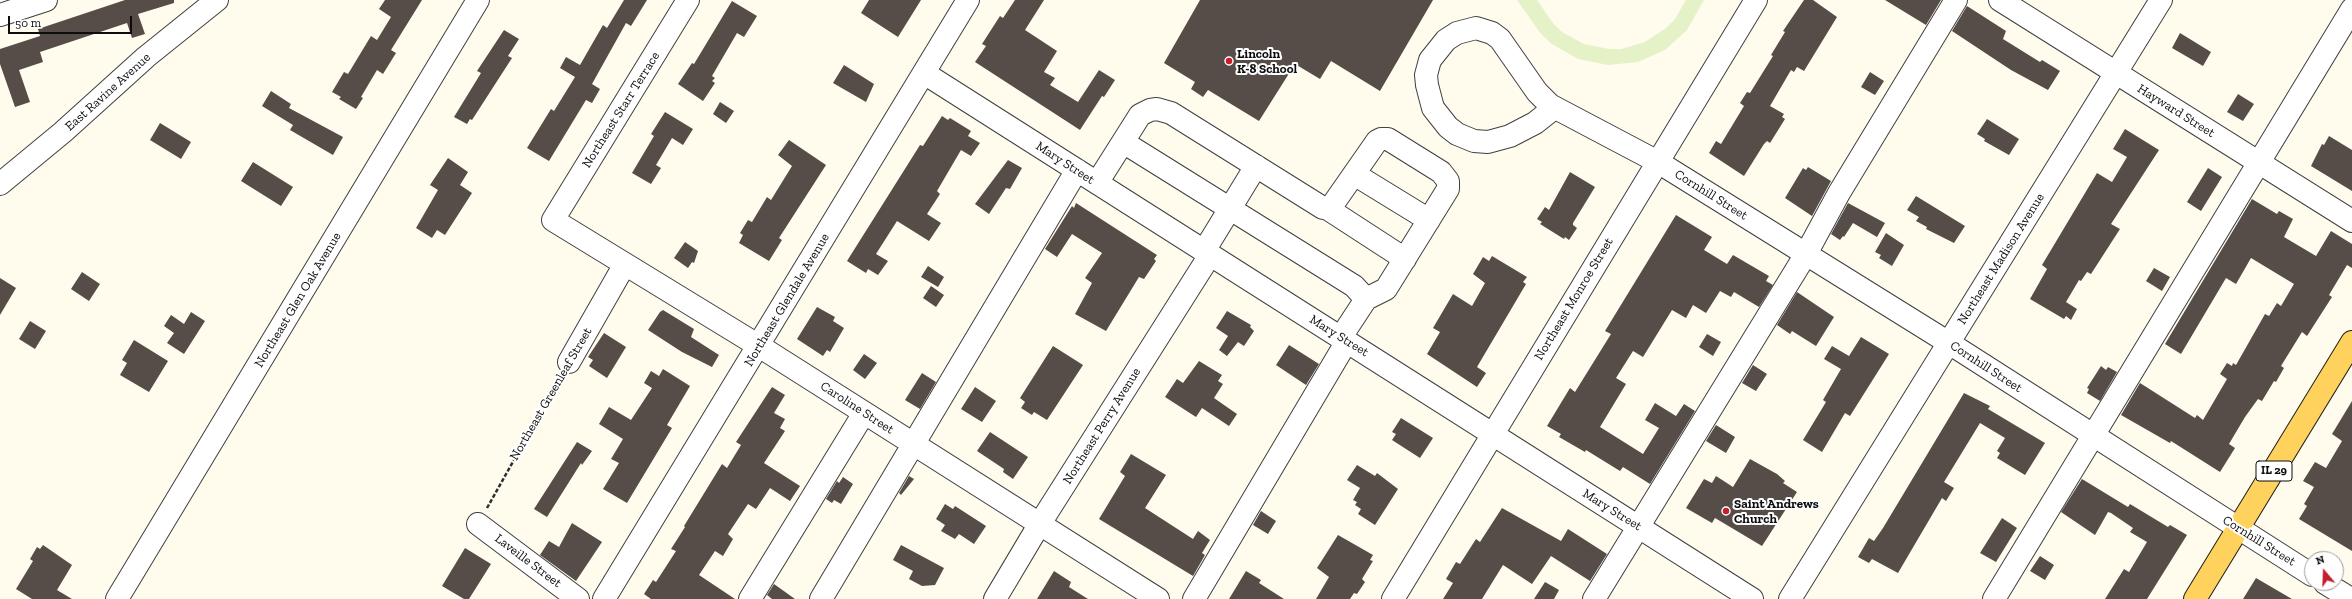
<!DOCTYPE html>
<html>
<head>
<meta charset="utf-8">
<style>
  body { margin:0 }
  #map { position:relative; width:2352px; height:599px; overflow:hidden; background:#fffbed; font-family:"Zilla Slab",serif }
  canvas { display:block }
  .north { position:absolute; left:2304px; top:551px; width:40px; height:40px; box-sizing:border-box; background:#fff; border:1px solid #9e9e9e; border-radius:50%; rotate:341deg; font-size:11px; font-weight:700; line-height:16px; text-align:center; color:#0d0d0d }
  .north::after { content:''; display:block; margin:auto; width:14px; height:18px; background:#c31f2d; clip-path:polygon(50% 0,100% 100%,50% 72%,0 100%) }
  .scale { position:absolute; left:8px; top:16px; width:124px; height:18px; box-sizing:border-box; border:2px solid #0d0d0d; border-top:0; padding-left:5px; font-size:12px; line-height:14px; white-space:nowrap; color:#0d0d0d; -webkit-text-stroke:3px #fff; paint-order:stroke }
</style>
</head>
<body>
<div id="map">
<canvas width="2352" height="599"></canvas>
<div class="north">N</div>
<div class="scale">50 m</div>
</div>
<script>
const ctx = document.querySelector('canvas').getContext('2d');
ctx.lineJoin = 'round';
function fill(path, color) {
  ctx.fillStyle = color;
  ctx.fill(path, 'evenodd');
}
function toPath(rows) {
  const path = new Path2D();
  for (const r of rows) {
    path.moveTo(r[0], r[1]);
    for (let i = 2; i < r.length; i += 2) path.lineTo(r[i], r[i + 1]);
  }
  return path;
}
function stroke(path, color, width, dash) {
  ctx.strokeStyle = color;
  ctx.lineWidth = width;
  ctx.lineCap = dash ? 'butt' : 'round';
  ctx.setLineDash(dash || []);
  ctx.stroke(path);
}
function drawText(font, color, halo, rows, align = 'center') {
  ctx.font = font + ' "Zilla Slab",serif';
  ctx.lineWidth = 4;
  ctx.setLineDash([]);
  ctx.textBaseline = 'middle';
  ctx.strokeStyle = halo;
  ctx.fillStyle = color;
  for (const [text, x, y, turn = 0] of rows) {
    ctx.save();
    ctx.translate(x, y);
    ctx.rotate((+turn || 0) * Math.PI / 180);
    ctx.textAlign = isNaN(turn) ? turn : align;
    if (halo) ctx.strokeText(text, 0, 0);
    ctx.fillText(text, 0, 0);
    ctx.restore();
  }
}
const pitch = toPath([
  [1517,0,1537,0,1553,23,1562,32,1584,44,1609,49,1621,49,1645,42,1666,28,1675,19,1686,0,1704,0,1687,30,1665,50,1638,62,1608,65,1578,59,1552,44,1541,34]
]);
const building = toPath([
  [125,0,174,0,174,3,138,14,145,34,132,38,127,23,40,52,43,62,19,70,30,102,15,107,0,64,0,49,40,36,38,29],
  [385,0,422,0,391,50,396,53,383,74,377,70,361,97,363,98,356,109,339,99,341,97,332,92,344,72,348,74,371,36,377,40,391,17,379,9],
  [624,0,647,0,631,26,626,23,592,84,600,89,592,103,586,100,549,161,527,148,551,109,554,111,575,77,560,68,566,57,580,65,603,25,607,28],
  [869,0,921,0,898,37,861,13],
  [1015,0,1044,0,1025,30,1057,51,1044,72,1055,78,1050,85,1078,102,1099,70,1115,80,1104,97,1102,96,1080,130,975,62,986,46,982,44,1000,16,1003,18],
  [1200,0,1433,0,1380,91,1331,61,1320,79,1295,64,1259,121,1208,90,1203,97,1191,89,1195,82,1164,63],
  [1804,0,1813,0,1837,17,1804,71,1797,67,1794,72,1791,70,1770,106,1784,114,1782,117,1785,119,1770,143,1767,141,1764,144,1744,176,1709,153,1716,141,1721,144,1744,106,1740,103,1747,92,1750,93,1773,56,1771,55,1785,32,1783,31],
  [1885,0,1941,0,1926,25],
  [732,1,757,16,744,37,737,33,712,76,715,78,712,81,715,83,703,101,678,84,692,63,694,64],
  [1967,6,2006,31,2003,39,2040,62,2042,60,2060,71,2048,90,2011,70,1952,31],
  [504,30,519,39,508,56,512,58,472,120,470,119,467,124,454,117,481,73,477,71],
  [2180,33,2211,52,2203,66,2172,48],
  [844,65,874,84,866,102,833,83],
  [1870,72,1884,81,1875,95,1861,87],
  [271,91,291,104,289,108,343,137,333,155,290,130,293,125,262,106],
  [2238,94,2254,104,2243,121,2227,112],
  [720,102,734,111,726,123,713,114],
  [665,112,693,129,683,145,672,138,656,165,661,168,651,184,632,173,654,136,651,134],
  [942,116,948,120,950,118,971,131,968,136,980,143,971,156,961,150,937,191,940,194,927,214,941,223,929,241,897,221,876,254,888,261,878,275,868,269,866,273,847,261,920,145,923,146],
  [1987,119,2019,139,2009,155,1984,141,1985,139,1977,134],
  [160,123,191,142,181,159,150,140],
  [2125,129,2159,150,2111,224,2120,229,2091,274,2087,272,2081,281,2079,280,2066,302,2077,309,2071,320,2066,316,2064,319,2030,299,2047,269,2042,265,2097,173,2112,182,2127,157,2113,149],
  [2329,136,2352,150,2352,191,2311,166,2322,144,2324,145],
  [789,140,826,165,779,238,782,240,769,261,739,243,743,235,740,233,748,220,752,222,767,197,771,200,792,166,778,155],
  [448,158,468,172,460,185,472,193,445,235,437,230,432,238,416,228,438,190,430,185],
  [1008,160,1022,168,1010,189,1006,188,989,214,975,204],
  [253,162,293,187,281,206,241,181],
  [1808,167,1831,181,1812,216,1785,198,1803,168,1806,170],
  [2208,168,2222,177,2201,211,2187,202],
  [1570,172,1595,187,1573,223,1573,225,1577,228,1569,240,1565,237,1564,239,1540,224,1542,222,1537,219,1545,207,1549,210],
  [1916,196,1965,226,1954,243,1926,229,1927,227,1916,221,1919,217,1907,210],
  [2252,199,2277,214,2279,211,2293,219,2284,237,2316,256,2331,231,2352,244,2352,268,2347,265,2329,295,2332,297,2307,336,2302,332,2281,366,2284,368,2276,382,2274,381,2262,401,2258,399,2245,417,2229,444,2235,448,2220,472,2171,441,2170,443,2121,415,2140,383,2195,418,2197,415,2203,420,2227,379,2220,374,2227,363,2232,366,2233,363,2236,365,2265,314,2269,316,2277,303,2281,306,2294,284,2251,258,2236,284,2226,278,2181,354,2165,344],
  [1076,203,1157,255,1154,259,1156,261,1144,279,1139,277,1106,331,1075,314,1092,283,1085,278,1102,253,1072,234,1057,257,1045,249,1072,206,1074,208],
  [1848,203,1885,223,1877,237,1853,223,1844,237,1843,236,1840,240,1831,234],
  [1676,215,1712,237,1704,250,1727,264,1733,255,1769,276,1766,281,1773,285,1759,307,1734,292,1731,297,1720,291,1706,313,1693,305,1686,318,1672,310,1643,357,1633,351,1616,378,1626,384,1600,427,1643,454,1659,428,1645,420,1655,403,1676,416,1684,404,1695,411,1650,484,1623,467,1620,471,1586,450,1585,452,1559,437,1561,434,1547,426,1570,388,1575,392,1611,334,1605,331],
  [1886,233,1904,245,1892,266,1879,258,1881,255,1875,252],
  [685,242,698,251,694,263,692,262,688,268,674,258],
  [1492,256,1527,277,1523,282,1526,284,1477,367,1486,373,1477,387,1427,354,1440,332,1433,328,1453,294,1472,306,1485,283,1473,274,1483,257,1489,261],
  [928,266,944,277,938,287,921,277],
  [2154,268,2170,277,2162,291,2146,281],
  [82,272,100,284,89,301,71,289],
  [0,278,16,288,0,315],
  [931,286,944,295,936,307,923,298],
  [1797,292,1834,317,1816,346,1792,331,1790,334,1777,325],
  [817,307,835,317,833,321,844,328,830,352,827,350,823,356,797,339],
  [663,310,694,329,691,337,719,355,712,367,682,352,648,330,660,312],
  [1227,311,1251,325,1250,327,1254,331,1244,346,1238,342,1227,356,1219,350,1228,336,1216,328],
  [191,312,205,321,184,354,167,343,174,333,164,326,171,315,184,324],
  [30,321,46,331,35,349,19,339],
  [604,333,626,347,607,378,589,366,593,360,588,357],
  [1707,334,1721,342,1713,356,1699,347],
  [1861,337,1889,354,1850,416,1845,413,1822,452,1803,440,1826,402,1823,400,1841,369,1824,359,1832,346,1849,356],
  [134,340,168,361,149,392,120,375,127,363,122,360],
  [1289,345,1319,364,1306,385,1276,365],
  [1053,346,1083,365,1047,420,1034,412,1032,415,1021,408,1025,402,1020,398],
  [864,354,877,363,865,379,853,370],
  [1199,361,1222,375,1218,381,1223,384,1214,398,1237,414,1229,426,1202,408,1196,417,1165,397,1177,379,1183,383],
  [1753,365,1767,374,1756,391,1742,383],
  [2101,366,2106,370,2108,367,2117,372,2100,401,2087,393,2089,389,2087,388],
  [663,369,690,386,667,425,672,428,627,503,603,489,619,463,611,459,623,439,599,424,609,407,631,420,652,388,644,383,651,371,659,376],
  [922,373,936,382,920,409,905,400],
  [772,387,785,395,774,413,785,419,780,428,785,431,764,463,800,486,790,501,770,488,756,509,748,504,728,534,733,539,723,556,715,551,699,575,735,599,651,599,644,594,653,580,656,582,676,551,671,549,685,527,684,526,722,464,727,468,741,445,736,442],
  [975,387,996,401,982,422,961,409],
  [1964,393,1990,406,1988,409,2045,443,2025,475,1997,458,2000,453,1997,451,2005,438,1980,423,1944,482,1954,488,1946,501,1942,498,1898,573,1872,559,1869,563,1858,557,1869,538,1874,541,1883,528],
  [2352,401,2352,551,2299,519,2307,506,2304,504,2314,487,2303,481,2315,462,2326,468,2342,441,2332,434],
  [1401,418,1433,438,1420,458,1392,440,1396,434,1392,432],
  [1716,425,1735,437,1726,453,1706,441],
  [990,432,1028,457,1013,479,1003,472,1004,469,977,451],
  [577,442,592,451,582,465,581,463,547,517,534,509],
  [1131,454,1166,475,1145,508,1193,539,1198,531,1210,540,1202,553,1205,555,1193,576,1099,519,1125,476,1120,472],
  [1750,459,1777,474,1785,481,1783,483,1797,492,1762,546,1715,518,1712,523,1686,508,1704,479,1712,483,1716,476,1733,487],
  [1357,465,1375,476,1377,473,1398,489,1375,525,1358,514,1361,509,1355,505,1357,502,1353,500,1360,488,1347,480],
  [909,476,914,479,901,495,899,493],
  [843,477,853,484,841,504,834,500,832,503,826,499,837,481,839,483],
  [2082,479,2128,507,2130,504,2168,527,2170,525,2187,535,2147,599,2105,599,2124,569,2129,572,2147,542,2130,532,2133,528,2111,513,2108,512,2095,535,2061,512],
  [945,504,953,509,955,506,986,526,974,544,959,534,955,539,941,531,945,525,936,519],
  [1502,508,1561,541,1568,529,1607,554,1590,581,1551,556,1532,584,1503,565,1482,599,1443,599,1453,583,1446,579,1456,562,1460,564,1476,539,1480,542],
  [1261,511,1276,521,1268,534,1253,525],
  [2002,518,2017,528,1996,562,1980,553],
  [572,523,602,542,576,581,540,555,549,541,559,547],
  [1338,535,1373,555,1370,560,1373,561,1362,579,1365,582,1357,594,1354,593,1350,599,1316,599,1329,577,1317,568],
  [43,545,72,565,57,590,72,599,32,599,16,589,33,561,30,559,37,547,40,549],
  [901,545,944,568,935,585,922,586,909,579,913,571,893,560],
  [465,548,491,564,469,599,464,599,442,586],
  [2040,556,2054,565,2045,580,2030,571],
  [1054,571,1071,582,1069,587,1088,599,1037,599],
  [1246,571,1261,580,1259,583,1284,599,1229,599],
  [2256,578,2292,599,2243,599],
  [1545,582,1559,590,1554,599,1534,599],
  [774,584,795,599,772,599,767,595]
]);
const path = toPath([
  [487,508,560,378]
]);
const minor = toPath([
  [688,0,553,220,759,346,1158,599],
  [2000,0,2352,221],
  [0,15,46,0],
  [924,73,1752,599],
  [1554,108,1535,123,1510,136,1488,142,1474,141,1457,134,1448,127,1433,108,1427,85,1426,75,1430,60,1446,40,1457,33,1476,28,1492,33,1500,39,1537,92,1550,105,1658,162,1949,343,2312,575],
  [1123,142,1354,286,1366,299],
  [1354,174,1429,220],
  [1097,183,1140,115,1150,110,1157,109,1171,113,1323,208,1331,207,1377,141,1381,139,1388,139,1441,172,1448,181,1448,189,1386,289,1366,299,1341,337],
  [0,184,63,132,146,57,217,0],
  [1328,209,1405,259],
  [1204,251,1256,166],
  [569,362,625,264],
  [478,524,578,599],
  [2325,583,2351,599],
  [117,599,478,0],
  [604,599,968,0],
  [750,599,864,413],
  [821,599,1077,170],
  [995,599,1039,525,1210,255],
  [1194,599,1347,341],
  [1393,599,1756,0],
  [1594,599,1806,254,1839,193,1956,0],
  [1790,599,2161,0],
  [1994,599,2352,9]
]);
const major = toPath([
  [2195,599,2352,342]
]);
const markers = [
  [1229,61,4,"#c31f2d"],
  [1726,511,4,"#c31f2d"]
];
const shields = [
  [2274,471,36]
];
const shieldNames = [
  ["IL 29",2274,471]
];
const poiNames = [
  ["Lincoln",1237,54],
  ["K-8 School",1237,69],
  ["Saint Andrews",1734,504],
  ["Church",1734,519]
];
const streetNames = [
  ["East Ravine Avenue",108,92,-42],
  ["Northeast Starr Terrace",621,110,-58],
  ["Hayward Street",2176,111,32],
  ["Mary Street",1065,163,33],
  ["Cornhill Street",1711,195,32],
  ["Northeast Madison Avenue",2001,259,-58],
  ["Northeast Monroe Street",1574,299,-59],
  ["Northeast Glen Oak Avenue",298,300,-59],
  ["Northeast Glendale Avenue",787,300,-59],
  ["Mary Street",1339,336,32],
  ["Cornhill Street",1986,367,33],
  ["Northeast Greenleaf Street",551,394,-60],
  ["Caroline Street",857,408,33],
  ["Northeast Perry Avenue",1102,426,-58],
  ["Mary Street",1612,510,32],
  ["Cornhill Street",2259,541,32],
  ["Laveille Street",528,561,37]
];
fill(pitch, '#e5f2c7');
fill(building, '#564d49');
stroke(minor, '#404040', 24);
stroke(major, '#1e1e1e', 24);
stroke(path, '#2f2f2f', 2.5, [4, 2]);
stroke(minor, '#fff', 22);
stroke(major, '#ffd15d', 22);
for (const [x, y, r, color] of markers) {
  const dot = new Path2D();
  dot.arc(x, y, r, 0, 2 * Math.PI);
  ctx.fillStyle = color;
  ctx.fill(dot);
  stroke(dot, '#fff', 1.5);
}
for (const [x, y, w] of shields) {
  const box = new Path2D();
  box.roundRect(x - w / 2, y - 10, w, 20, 3);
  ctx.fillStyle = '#fff';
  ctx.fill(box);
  stroke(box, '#0d0d0d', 1);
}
drawText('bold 12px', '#0d0d0d', null, shieldNames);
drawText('bold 13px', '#0d0d0d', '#fff', poiNames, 'left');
drawText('13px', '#0d0d0d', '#fff', streetNames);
</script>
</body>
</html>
